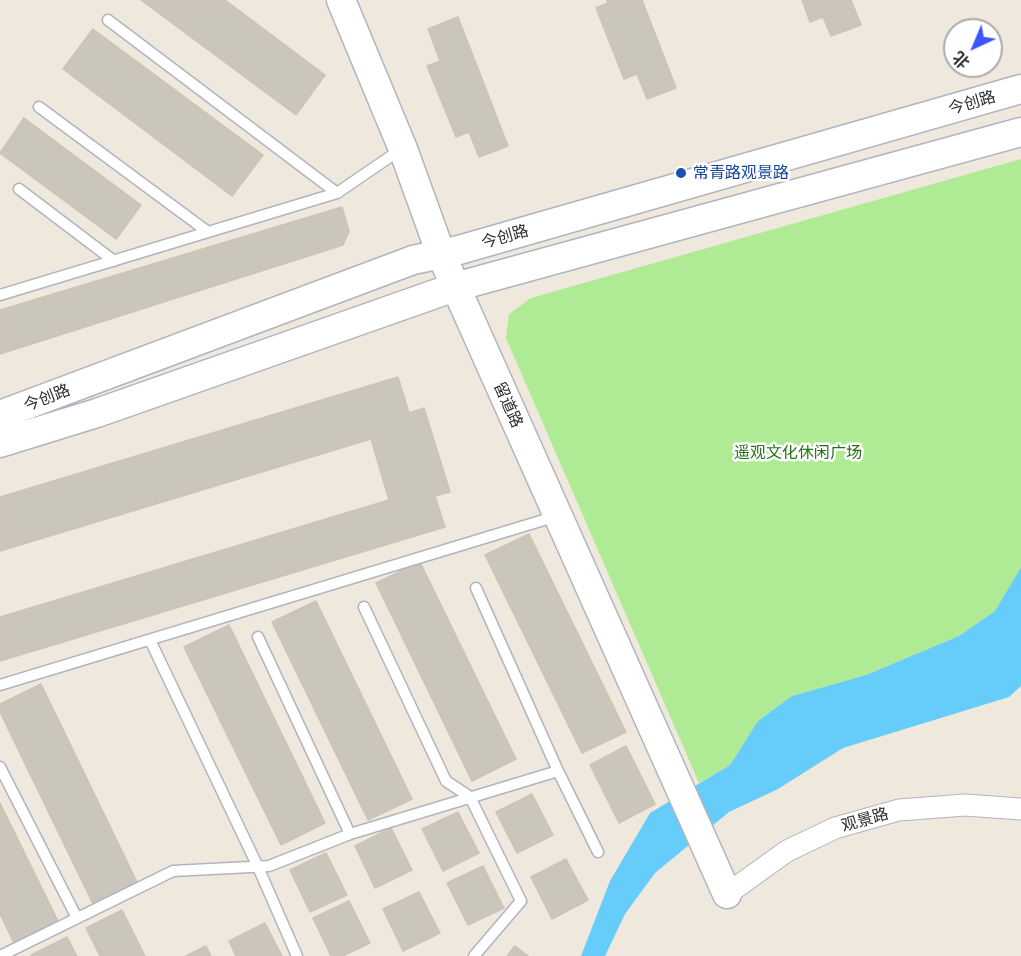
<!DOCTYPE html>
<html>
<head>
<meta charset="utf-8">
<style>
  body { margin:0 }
  #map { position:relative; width:1021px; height:956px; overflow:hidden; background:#efe8dd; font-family:"Public Sans","Noto Sans SC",sans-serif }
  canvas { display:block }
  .north { position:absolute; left:943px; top:18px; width:60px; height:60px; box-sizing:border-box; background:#fff; border:2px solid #ababab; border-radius:50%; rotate:224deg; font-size:16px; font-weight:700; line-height:24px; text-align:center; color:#2c2c2c }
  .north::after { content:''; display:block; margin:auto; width:21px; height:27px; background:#3b56ff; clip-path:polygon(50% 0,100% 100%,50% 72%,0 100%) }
</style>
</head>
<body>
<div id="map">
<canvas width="1021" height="956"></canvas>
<div class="north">北</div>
</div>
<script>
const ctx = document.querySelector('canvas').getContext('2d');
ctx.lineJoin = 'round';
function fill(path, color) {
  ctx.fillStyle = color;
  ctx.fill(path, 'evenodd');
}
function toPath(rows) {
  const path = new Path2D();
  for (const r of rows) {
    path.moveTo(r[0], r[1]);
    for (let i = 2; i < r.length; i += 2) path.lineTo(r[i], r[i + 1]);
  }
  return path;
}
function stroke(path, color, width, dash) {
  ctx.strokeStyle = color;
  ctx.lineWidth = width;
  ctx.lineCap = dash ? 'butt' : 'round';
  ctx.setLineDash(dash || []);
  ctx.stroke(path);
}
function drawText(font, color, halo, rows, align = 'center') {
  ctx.font = font + ' "Public Sans","Noto Sans SC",sans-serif';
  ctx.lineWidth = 5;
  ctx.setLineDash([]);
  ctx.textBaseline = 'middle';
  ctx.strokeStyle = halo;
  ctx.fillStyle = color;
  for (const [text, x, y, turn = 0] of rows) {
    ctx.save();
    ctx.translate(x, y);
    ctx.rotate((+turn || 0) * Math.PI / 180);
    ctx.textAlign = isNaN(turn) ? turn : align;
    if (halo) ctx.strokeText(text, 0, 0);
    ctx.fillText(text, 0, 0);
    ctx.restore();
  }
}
const green = toPath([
  [1021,159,1021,567,995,611,959,636,866,675,792,696,758,721,730,765,699,783,506,338,509,314,531,298]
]);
const water = toPath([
  [1021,567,1021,686,1009,697,843,748,778,789,729,812,655,873,625,914,605,956,581,956,610,881,650,813,730,765,758,721,792,696,866,675,959,636,995,611]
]);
const building = toPath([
  [141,0,225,0,325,75,296,115,141,0],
  [607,0,642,0,676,88,647,99,637,74,624,79,596,8,608,3,607,0],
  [802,0,851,0,861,25,831,36,823,17,810,22,802,0],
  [458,17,508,146,479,157,469,132,456,137,427,66,440,61,428,29,458,17],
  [93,29,263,155,232,196,63,69,93,29],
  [24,118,141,205,116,239,0,153,24,118],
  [342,207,349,231,343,245,0,354,0,310,342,207],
  [398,377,409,413,424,408,450,492,435,496,445,527,0,661,0,617,389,500,371,439,0,551,0,497,398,377],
  [529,534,626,732,582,753,485,555,529,534],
  [420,562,516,759,472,781,376,583,420,562],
  [316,601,412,799,368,820,272,622,316,601],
  [229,625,325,823,281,845,184,647,229,625],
  [41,684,137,882,93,904,0,712,0,704,41,684],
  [626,746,655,804,619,823,590,765,626,746],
  [532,794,553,835,517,853,496,812,532,794],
  [0,803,58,921,14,943,0,914,0,803],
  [458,812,479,853,443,871,422,829,458,812],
  [391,828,412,870,375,888,355,846,391,828],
  [326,853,347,895,310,912,290,870,326,853],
  [566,859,588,900,552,919,531,877,566,859],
  [483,866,504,908,468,925,447,883,483,866],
  [419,892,440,933,403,951,383,909,419,892],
  [349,901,370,943,343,956,331,956,313,918,349,901],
  [122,910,145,956,100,956,86,928,122,910],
  [265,923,282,956,236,956,229,941,265,923],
  [67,937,77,956,31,956,31,955,67,937],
  [206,946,211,956,186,956,206,946],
  [515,946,528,956,507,956,515,946]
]);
const lane = toPath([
  [108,20,337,193],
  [39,107,208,232],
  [19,189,114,261],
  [0,295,337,193,400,150],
  [476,588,558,771,598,852],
  [364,607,446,781,470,797,521,901,474,956],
  [258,637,350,834],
  [150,640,258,867,297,956],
  [0,685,557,516],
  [0,767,77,918],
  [0,956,173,871,269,866,350,834,558,771]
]);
const street = toPath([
  [727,894,787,851,835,828,899,810,965,805,1021,809]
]);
const secondary = toPath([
  [341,0,403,149,441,254,727,894],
  [0,415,413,260,459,250,1021,89],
  [0,443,97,413,455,287,1021,132]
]);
const markers = [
  [681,173,6,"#1a4fb4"]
];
const streetNames = [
  ["今创路",972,103,-16],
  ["今创路",505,237,-16],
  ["今创路",47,398,-21],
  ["留道路",508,405,66],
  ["观景路",865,820,-16]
];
const transitNames = [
  ["常青路观景路",693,173]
];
const parkNames = [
  ["遥观文化休闲广场",798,453]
];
fill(green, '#aeeb94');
fill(water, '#66cdfb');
fill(building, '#cac6bc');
stroke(building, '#cbc5b6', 1.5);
stroke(lane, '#b1b3c1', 13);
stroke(street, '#b1b3c1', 23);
stroke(secondary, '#b1b3c1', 31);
stroke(lane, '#fff', 10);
stroke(street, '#fff', 21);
stroke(secondary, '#fff', 28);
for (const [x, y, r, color] of markers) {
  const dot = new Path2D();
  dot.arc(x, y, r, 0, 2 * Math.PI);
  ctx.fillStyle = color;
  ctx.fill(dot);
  stroke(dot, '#fff', 2);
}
drawText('16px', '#2c2c2c', '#fff', streetNames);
drawText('16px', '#164399', '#fff', transitNames, 'left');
drawText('16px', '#227313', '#fff', parkNames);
</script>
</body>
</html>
